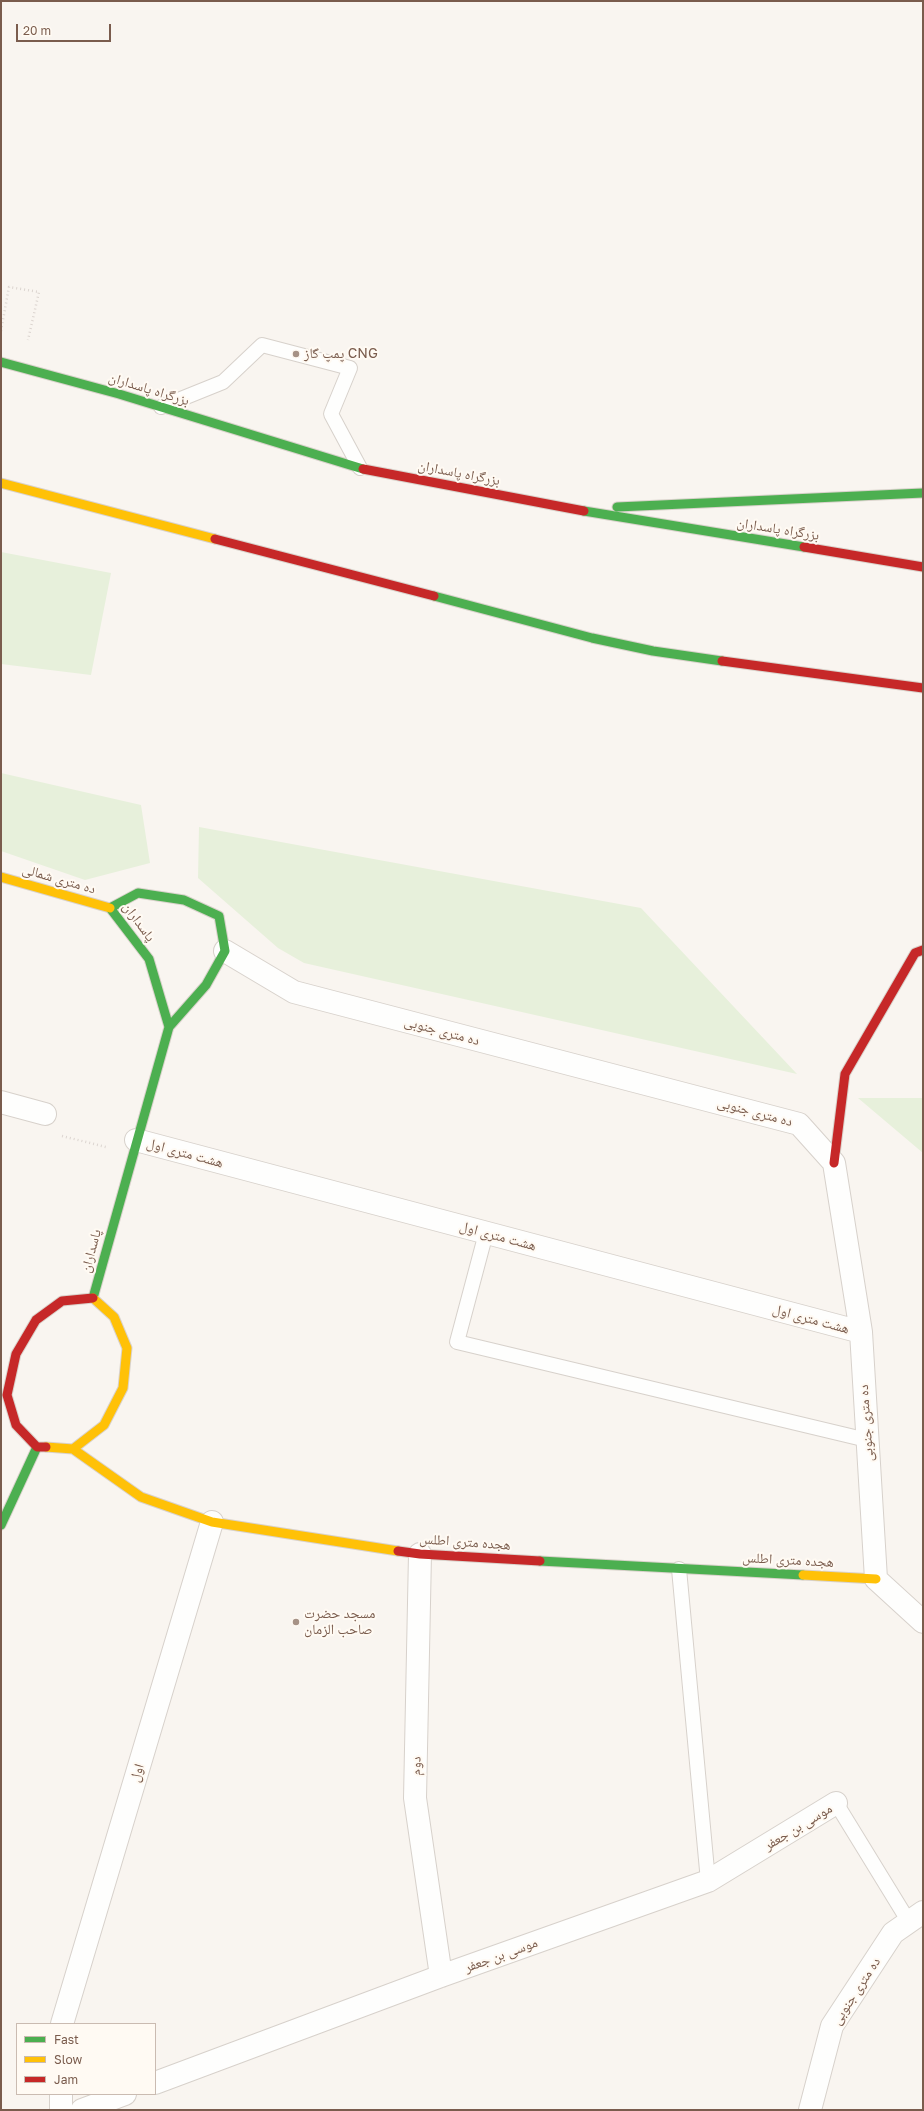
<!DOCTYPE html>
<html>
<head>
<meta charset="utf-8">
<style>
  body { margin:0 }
  #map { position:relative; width:924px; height:2111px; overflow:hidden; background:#f9f5f0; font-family:"Golos Text",sans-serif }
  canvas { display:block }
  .frame { position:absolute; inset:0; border:2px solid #7a5c4d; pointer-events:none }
  .legend { position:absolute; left:16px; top:2023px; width:140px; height:72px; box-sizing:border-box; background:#fffaf3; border:1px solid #cabbb1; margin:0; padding:5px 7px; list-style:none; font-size:12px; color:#7a5c4d }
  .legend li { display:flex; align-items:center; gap:8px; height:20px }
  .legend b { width:20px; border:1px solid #cabbb1 }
  .scale { position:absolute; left:16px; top:24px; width:95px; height:18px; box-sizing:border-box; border:2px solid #7a5c4d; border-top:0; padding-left:5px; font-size:12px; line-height:14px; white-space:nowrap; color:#7a5c4d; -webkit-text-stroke:3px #fffaf3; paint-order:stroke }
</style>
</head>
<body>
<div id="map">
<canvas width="924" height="2111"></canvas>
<div class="frame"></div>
<ul class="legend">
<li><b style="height:5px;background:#4caf50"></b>Fast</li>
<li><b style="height:5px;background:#ffc107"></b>Slow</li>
<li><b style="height:5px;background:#c62828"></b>Jam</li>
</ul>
<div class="scale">20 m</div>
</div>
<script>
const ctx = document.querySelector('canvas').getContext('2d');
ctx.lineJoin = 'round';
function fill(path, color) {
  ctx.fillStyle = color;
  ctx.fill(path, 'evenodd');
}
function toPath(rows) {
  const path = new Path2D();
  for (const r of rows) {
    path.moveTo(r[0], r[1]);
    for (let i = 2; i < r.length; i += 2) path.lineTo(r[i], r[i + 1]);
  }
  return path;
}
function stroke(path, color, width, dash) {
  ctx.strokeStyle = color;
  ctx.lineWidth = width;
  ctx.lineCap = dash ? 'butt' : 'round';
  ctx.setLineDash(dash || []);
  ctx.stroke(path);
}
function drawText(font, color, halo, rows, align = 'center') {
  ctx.font = font + ' "Golos Text","Noto Naskh Arabic",sans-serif';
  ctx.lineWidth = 4;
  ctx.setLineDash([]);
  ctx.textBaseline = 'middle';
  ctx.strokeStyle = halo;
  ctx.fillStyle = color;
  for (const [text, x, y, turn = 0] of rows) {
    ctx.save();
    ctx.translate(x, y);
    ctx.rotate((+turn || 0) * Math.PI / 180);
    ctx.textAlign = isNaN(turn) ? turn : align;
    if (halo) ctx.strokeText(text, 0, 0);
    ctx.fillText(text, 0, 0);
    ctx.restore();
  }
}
const green = toPath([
  [1,552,111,573,91,675,1,664],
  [1,773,141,805,150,863,85,880,1,851],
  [199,827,641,908,797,1074,304,963,278,948,198,878],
  [858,1098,923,1098,923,1153]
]);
const path = toPath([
  [1,331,9,287,39,292,28,340],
  [62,1136,106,1147]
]);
const lane = toPath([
  [161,407,223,382,262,345,350,368,331,414,360,468],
  [486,1233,457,1342,867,1440],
  [679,1569,708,1881],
  [836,1803,909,1922]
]);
const street = toPath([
  [225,951,294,992,799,1124,834,1163,861,1332,876,1579,923,1622],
  [1,1102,45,1114],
  [136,1140,861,1332],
  [420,1554,415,1798,441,1976],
  [62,2024,212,1522],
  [155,2083,441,1976,708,1881,836,1803],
  [61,2094,61,2110],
  [82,2110,125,2094],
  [810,2110,832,2026,893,1933,923,1912]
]);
const fast = toPath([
  [1,362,119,394,363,469],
  [617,507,923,493],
  [584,511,804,547],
  [434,596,592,638,653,651,722,661],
  [138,893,184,900,219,916,225,951,206,985,169,1027,149,959,110,908,138,893],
  [93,1298,169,1027],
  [1,1525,37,1447],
  [540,1561,803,1575]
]);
const slow = toPath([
  [1,483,215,539],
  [1,877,110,908],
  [46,1447,73,1449,104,1425,123,1388,127,1348,114,1317,93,1298],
  [73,1449,141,1497,212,1522,398,1551],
  [803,1575,876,1579]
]);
const jam = toPath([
  [363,469,584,511],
  [215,539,434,596],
  [804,547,923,567],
  [722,661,923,688],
  [834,1163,845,1074,915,953,923,950],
  [46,1447,37,1447,16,1425,7,1395,16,1354,36,1320,62,1301,93,1298],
  [398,1551,420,1554,540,1561]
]);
const markers = [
  [296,354,4,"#a69286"],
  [296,1622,4,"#a69286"]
];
const poiNames = [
  ["پمپ گاز CNG",304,354],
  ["مسجد حضرت",304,1614],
  ["صاحب الزمان",304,1630]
];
const streetNames = [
  ["بزرگراه پاسداران",149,389,17],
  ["بزرگراه پاسداران",459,473,11],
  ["بزرگراه پاسداران",778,529,9],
  ["ده متری شمالی",59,879,16],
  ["پاسداران",139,922,54],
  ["ده متری جنوبی",442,1031,15],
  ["ده متری جنوبی",755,1112,15],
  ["هشت متری اول",185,1153,15],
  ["هشت متری اول",498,1236,15],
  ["پاسداران",91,1251,-75],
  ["هشت متری اول",811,1319,15],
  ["ده متری جنوبی",866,1423,-94],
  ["هجده متری اطلس",465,1542,4],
  ["هجده متری اطلس",788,1560,3],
  ["دوم",416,1766,-89],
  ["اول",137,1773,-73],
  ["موسی بن جعفر",798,1827,-31],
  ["موسی بن جعفر",501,1955,-20],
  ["ده متری جنوبی",856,1991,-57]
];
fill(green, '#e7f0db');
stroke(lane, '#d7d1cb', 16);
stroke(street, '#d7d1cb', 24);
stroke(fast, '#d9d2cb', 11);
stroke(slow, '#d9d2cb', 11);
stroke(jam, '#d9d2cb', 11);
stroke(path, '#dcd5d0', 2.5, [1, 3]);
stroke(lane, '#fefefd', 14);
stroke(street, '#fefefd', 22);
stroke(fast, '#4caf50', 9);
stroke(slow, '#ffc107', 9);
stroke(jam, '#c62828', 9);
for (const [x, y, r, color] of markers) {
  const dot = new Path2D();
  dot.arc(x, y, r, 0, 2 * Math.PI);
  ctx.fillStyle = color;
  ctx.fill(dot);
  stroke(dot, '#fffaf3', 1.5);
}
drawText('14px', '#7a5c4d', '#fffaf3', poiNames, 'left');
drawText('14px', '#7a5c4d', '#fffaf3', streetNames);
</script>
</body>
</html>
